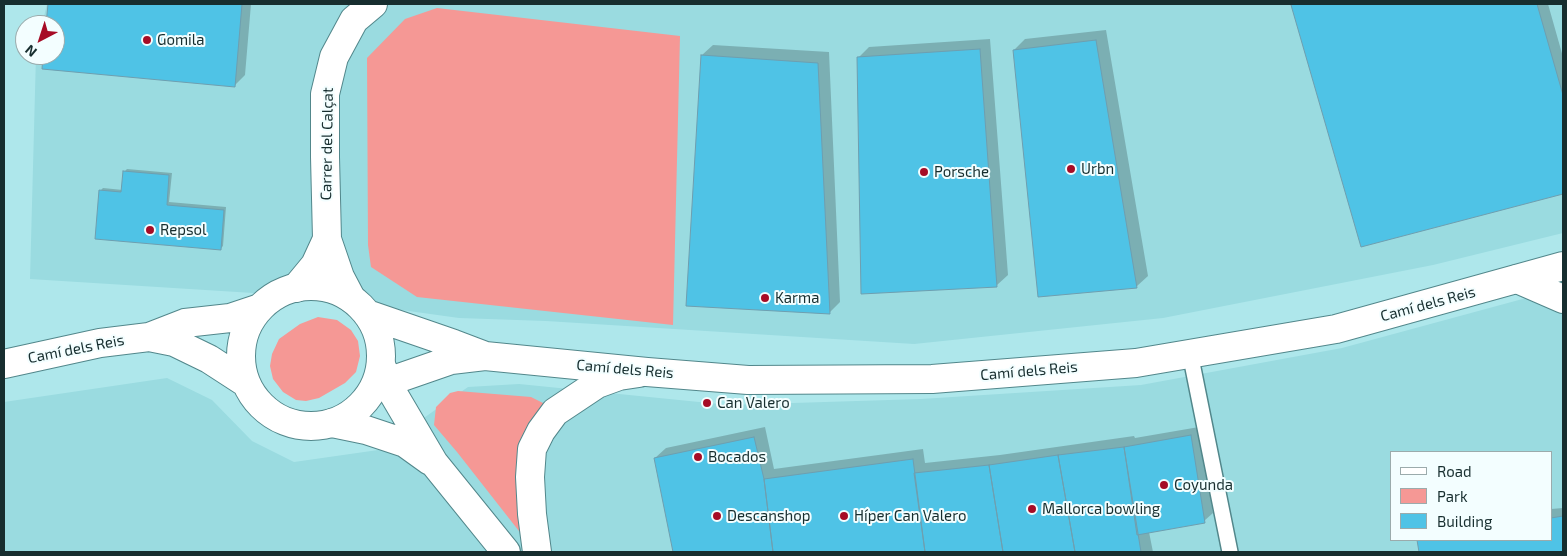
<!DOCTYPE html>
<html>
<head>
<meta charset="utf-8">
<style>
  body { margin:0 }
  #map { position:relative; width:1567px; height:556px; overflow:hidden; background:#aee7eb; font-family:"Exo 2",sans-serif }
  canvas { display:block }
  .frame { position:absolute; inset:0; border:5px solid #172e2f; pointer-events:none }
  .legend { position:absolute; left:1390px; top:451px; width:162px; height:90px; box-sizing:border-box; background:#f3feff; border:1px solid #9babac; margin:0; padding:6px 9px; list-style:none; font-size:15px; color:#172e2f }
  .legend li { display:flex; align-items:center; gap:10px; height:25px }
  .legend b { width:25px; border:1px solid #9babac }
  .north { position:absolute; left:15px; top:15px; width:50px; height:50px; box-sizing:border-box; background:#f3feff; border:1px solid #9babac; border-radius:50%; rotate:220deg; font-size:14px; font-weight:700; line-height:20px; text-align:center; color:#172e2f }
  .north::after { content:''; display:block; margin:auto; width:18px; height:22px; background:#a60c26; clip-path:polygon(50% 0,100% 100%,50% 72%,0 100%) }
</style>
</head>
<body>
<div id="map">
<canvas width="1567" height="556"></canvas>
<div class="frame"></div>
<ul class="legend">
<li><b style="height:6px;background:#fff"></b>Road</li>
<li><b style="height:14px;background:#f59895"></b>Park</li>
<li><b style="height:14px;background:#4fc3e6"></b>Building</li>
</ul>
<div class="north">N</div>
</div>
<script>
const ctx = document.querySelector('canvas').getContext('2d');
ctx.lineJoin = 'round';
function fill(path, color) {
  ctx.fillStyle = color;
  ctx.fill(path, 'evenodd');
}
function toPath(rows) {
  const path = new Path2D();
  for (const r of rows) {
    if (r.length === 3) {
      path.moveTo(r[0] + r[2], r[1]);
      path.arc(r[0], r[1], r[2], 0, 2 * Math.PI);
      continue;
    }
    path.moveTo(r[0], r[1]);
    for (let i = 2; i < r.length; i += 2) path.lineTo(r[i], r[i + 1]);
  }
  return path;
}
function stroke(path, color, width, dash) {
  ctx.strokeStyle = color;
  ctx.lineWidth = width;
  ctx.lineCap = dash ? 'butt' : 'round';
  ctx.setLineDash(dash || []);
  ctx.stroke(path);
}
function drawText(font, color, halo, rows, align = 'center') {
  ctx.font = font + ' "Exo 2",sans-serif';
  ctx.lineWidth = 4;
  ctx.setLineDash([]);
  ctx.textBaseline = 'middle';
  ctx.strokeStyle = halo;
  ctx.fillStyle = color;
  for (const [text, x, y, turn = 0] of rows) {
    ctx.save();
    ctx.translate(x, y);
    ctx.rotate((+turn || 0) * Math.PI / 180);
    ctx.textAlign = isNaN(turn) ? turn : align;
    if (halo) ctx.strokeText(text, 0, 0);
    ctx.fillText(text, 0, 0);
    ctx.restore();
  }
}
const built = toPath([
  [47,4,1563,4,1563,233,1433,265,1163,318,914,344,546,321,459,318,301,296,30,279,36,55,55,55,55,25,42,25],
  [1563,288,1563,552,4,552,4,402,167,378,212,400,252,441,294,462,378,450,468,387,519,384,729,405,921,399,1141,385,1342,348],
  [1391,452,1551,452,1551,540,1391,540]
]);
const green = toPath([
  [437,8,680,36,673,325,417,297,371,267,368,245,367,58,405,19],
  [318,317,337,320,351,330,358,341,360,356,356,372,345,383,319,398,306,401,296,400,283,392,273,379,270,366,272,354,279,339,300,324],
  [458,391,531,397,549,406,526,540,457,452,434,425,436,407,450,393]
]);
const shadow = toPath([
  [49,4,251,4,245,75,234,86,45,55,55,55,55,25,47,25],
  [1293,4,1548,4,1563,57,1563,193,1362,246,1292,5],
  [1106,30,1148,276,1137,286,1039,296,1014,50,1025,39],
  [990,39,1008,275,997,285,858,58,869,47],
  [713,45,829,52,840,302,829,313,702,55],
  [127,169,172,173,169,202,226,207,223,246,220,249,100,191,103,188,123,190,124,172],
  [765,427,774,469,923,449,925,463,1000,455,1134,436,1135,438,1199,427,1213,513,1204,521,1149,532,1153,552,674,552,655,458,666,448],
  [1563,508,1563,552,1420,552,1418,540,1551,540,1551,509]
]);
const building = toPath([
  [48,4,242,4,235,87,42,69,43,55,55,55,55,25,46,25,48,4],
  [1294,4,1537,4,1563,95,1563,194,1361,247,1291,5,1294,4],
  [1096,40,1137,288,1038,297,1013,50,1096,40],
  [980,49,997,287,861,294,857,57,980,49],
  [701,55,818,63,830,314,686,306,701,55],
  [123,171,169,175,167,205,224,210,221,250,95,239,99,190,121,192,123,171],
  [1191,435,1205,523,1137,535,1124,447,1191,435],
  [754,437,764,479,773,552,673,552,654,458,754,437],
  [1124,447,1141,552,1075,552,1058,455,1124,447],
  [1058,455,1075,552,1003,552,989,465,1058,455],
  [913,459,925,552,773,552,764,479,913,459],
  [989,465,1003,552,925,552,914,473,989,465],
  [1563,516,1563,552,1419,552,1417,540,1551,540,1551,518,1563,516]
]);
const service = toPath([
  [1190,353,1230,552]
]);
const minor = toPath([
  [1517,279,1563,299],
  [296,288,315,265,327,239],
  [351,298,340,277,327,239,325,157,325,94,334,57,354,20,373,4],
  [381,365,394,395,434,463,506,552],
  [332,423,366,430,405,443,430,461],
  [537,552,532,514,530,477,532,449,541,431,555,412,597,384,619,376,639,373]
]);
const tertiary = toPath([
  [311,356,70],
  [367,314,454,344,483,355],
  [149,337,174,342,209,359,246,383],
  [4,364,100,343,149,337,185,323,230,318,260,308],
  [376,386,451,360,485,356,647,372,748,380,932,379,1136,363,1336,329,1563,266]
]);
const markers = [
  [147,40,5,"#a60c26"],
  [1071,169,5,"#a60c26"],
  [924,172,5,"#a60c26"],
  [150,230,5,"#a60c26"],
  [765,298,5,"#a60c26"],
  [707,403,5,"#a60c26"],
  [698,457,5,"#a60c26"],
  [1164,485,5,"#a60c26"],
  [1032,509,5,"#a60c26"],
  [717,516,5,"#a60c26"],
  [844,516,5,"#a60c26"]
];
const poiNames = [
  ["Gomila",157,40],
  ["Urbn",1081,169],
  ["Porsche",934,172],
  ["Repsol",160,230],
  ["Karma",775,298],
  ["Can Valero",717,403],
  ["Bocados",708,457],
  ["Coyunda",1174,485],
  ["Mallorca bowling",1042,509],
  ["Descanshop",727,516],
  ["Híper Can Valero",854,516]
];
const streetNames = [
  ["Carrer del Calçat",327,144,-89],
  ["Camí dels Reis",1428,304,-15],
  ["Camí dels Reis",76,349,-11],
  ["Camí dels Reis",625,369,5],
  ["Camí dels Reis",1029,371,-5]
];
fill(built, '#9adbe0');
fill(green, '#f59895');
fill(shadow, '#0003');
fill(building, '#4fc3e6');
stroke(building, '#6e9fb0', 1);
stroke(service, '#52878b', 18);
stroke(minor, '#52878b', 30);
stroke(tertiary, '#52878b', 30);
stroke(service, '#fff', 15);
stroke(minor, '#fff', 28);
stroke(tertiary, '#fff', 28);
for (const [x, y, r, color] of markers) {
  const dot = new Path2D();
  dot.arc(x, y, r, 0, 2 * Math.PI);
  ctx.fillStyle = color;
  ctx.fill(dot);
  stroke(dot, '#f3feff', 2);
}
drawText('15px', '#172e2f', '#f3feff', poiNames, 'left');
drawText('15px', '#172e2f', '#f3feff', streetNames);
</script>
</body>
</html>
